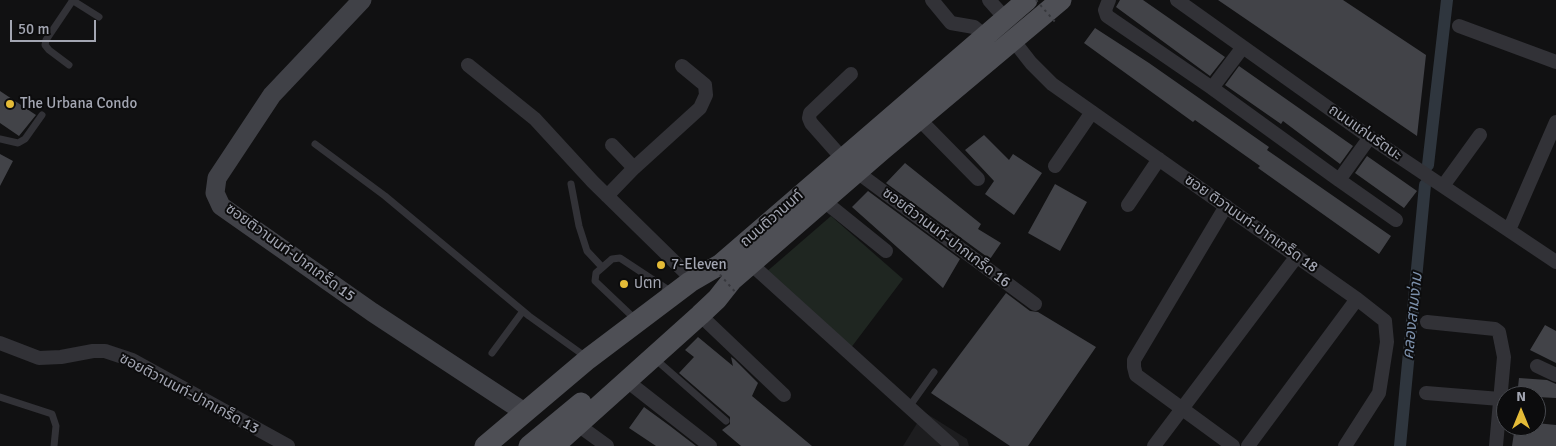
<!DOCTYPE html>
<html>
<head>
<meta charset="utf-8">
<style>
  body { margin:0 }
  #map { position:relative; width:1556px; height:446px; overflow:hidden; background:#111112; font-family:Signika,sans-serif }
  canvas { display:block }
  .north { position:absolute; left:1496px; top:386px; width:50px; height:50px; box-sizing:border-box; background:#0c0c0d; border:1px solid #484a4f; border-radius:50%; rotate:0deg; font-size:14px; font-weight:700; line-height:20px; text-align:center; color:#a3a6b2 }
  .north::after { content:''; display:block; margin:auto; width:18px; height:22px; background:#e4bb37; clip-path:polygon(50% 0,100% 100%,50% 72%,0 100%) }
  .scale { position:absolute; left:10px; top:20px; width:86px; height:22px; box-sizing:border-box; border:2px solid #a3a6b2; border-top:0; padding-left:6px; font-size:15px; line-height:18px; white-space:nowrap; color:#a3a6b2; -webkit-text-stroke:4px #0c0c0d; paint-order:stroke }
</style>
</head>
<body>
<div id="map">
<canvas width="1556" height="446"></canvas>
<div class="north">N</div>
<div class="scale">50 m</div>
</div>
<script>
const ctx = document.querySelector('canvas').getContext('2d');
ctx.lineJoin = 'round';
function fill(path, color) {
  ctx.fillStyle = color;
  ctx.fill(path, 'evenodd');
}
function toPath(rows) {
  const path = new Path2D();
  for (const r of rows) {
    path.moveTo(r[0], r[1]);
    for (let i = 2; i < r.length; i += 2) path.lineTo(r[i], r[i + 1]);
  }
  return path;
}
function stroke(path, color, width, dash) {
  ctx.strokeStyle = color;
  ctx.lineWidth = width;
  ctx.lineCap = dash ? 'butt' : 'round';
  ctx.setLineDash(dash || []);
  ctx.stroke(path);
}
function drawText(font, color, halo, rows, align = 'center') {
  ctx.font = font + ' Signika,"Noto Sans Thai",sans-serif';
  ctx.lineWidth = 4;
  ctx.setLineDash([]);
  ctx.textBaseline = 'middle';
  ctx.strokeStyle = halo;
  ctx.fillStyle = color;
  for (const [text, x, y, turn = 0] of rows) {
    ctx.save();
    ctx.translate(x, y);
    ctx.rotate((+turn || 0) * Math.PI / 180);
    ctx.textAlign = isNaN(turn) ? turn : align;
    if (halo) ctx.strokeText(text, 0, 0);
    ctx.fillText(text, 0, 0);
    ctx.restore();
  }
}
const built = toPath([
  [924,412,967,439,969,446,903,446]
]);
const green = toPath([
  [831,216,903,279,850,349,764,274]
]);
const canal = toPath([
  [1428,165,1447,0],
  [1400,446,1425,185]
]);
const building = toPath([
  [1120,0,1143,0,1225,57,1210,76,1116,7],
  [1218,0,1343,0,1426,55,1417,136],
  [1095,28,1149,63,1269,147,1267,150,1391,236,1379,254,1258,168,1260,166,1195,120,1193,122,1084,43],
  [1239,66,1353,146,1340,164,1283,121,1281,124,1225,85],
  [0,91,36,115,19,136,0,123],
  [984,135,1009,160,1013,154,1042,173,1014,215,985,194,994,181,965,150],
  [0,154,13,161,0,186],
  [1367,156,1417,191,1404,208,1355,173],
  [905,163,981,224,978,229,1001,243,990,259,886,183],
  [1055,184,1087,202,1060,251,1028,233],
  [868,191,960,259,943,288,852,207],
  [1006,293,1030,311,1038,312,1096,347,1028,446,1010,446,931,393],
  [1545,325,1556,331,1556,363,1530,350],
  [698,337,733,366,731,357,734,359,758,383,752,396,812,446,741,446,722,430,730,424,730,417,679,373,694,357,685,350],
  [1519,378,1547,380,1556,384,1556,398,1517,396],
  [644,407,670,426,696,446,656,446,629,428],
  [1536,423,1556,425,1556,446,1512,446,1515,426,1536,426]
]);
const lane = toPath([
  [72,0,99,17],
  [69,65,49,50,45,45,46,40,73,0],
  [0,139,18,143,25,139,42,115],
  [315,144,385,196,529,316,586,357],
  [571,184,579,226,587,251,602,267],
  [635,319,595,281,596,273,612,259,620,258,673,293],
  [492,353,523,311],
  [654,358,726,421],
  [0,397,52,414,56,426,54,446],
  [909,407,934,372]
]);
const street = toPath([
  [932,0,951,23,974,27,985,36],
  [989,0,1005,18],
  [1109,0,1105,10,1107,16,1212,88,1339,180],
  [1177,0,1365,134,1556,262],
  [1459,26,1556,62],
  [1013,40,1031,63,1052,84,1357,299,1385,321,1387,342,1379,393,1345,446],
  [468,65,535,119,593,182,693,280],
  [1212,88,1243,47],
  [919,119,978,179],
  [1370,137,1339,180,1396,220],
  [612,145,634,168],
  [842,158,811,123,809,118,810,113,851,74],
  [1055,166,1092,112],
  [857,172,1035,304],
  [1443,186,1480,135],
  [607,196,634,168,700,108,706,95,705,85,682,66],
  [824,201,886,251],
  [1128,205,1159,159],
  [1226,206,1134,360,1134,367,1136,375,1233,446],
  [1509,230,1556,122],
  [751,264,952,446],
  [700,315,784,395],
  [1427,322,1495,329,1499,332,1504,357,1496,446],
  [0,343,39,358,61,357,93,351,105,351,132,360,288,446],
  [1537,366,1556,375],
  [627,381,710,446],
  [1426,393,1500,399],
  [578,425,607,446],
  [1154,446,1297,256],
  [1248,446,1357,299]
]);
const secondary = toPath([
  [362,0,272,95,217,178,215,193,221,206,372,312,524,412]
]);
const primary = toPath([
  [485,446,588,359,690,282,721,264,1027,0],
  [529,446,581,403],
  [554,446,700,315,717,299,732,280,882,150,1061,0]
]);
const pathBridge = toPath([
  [1036,0,1056,23],
  [707,260,737,294]
]);
const markers = [
  [10,104,5,"#e4bb37"],
  [661,265,5,"#e4bb37"],
  [624,284,5,"#e4bb37"]
];
const poiNames = [
  ["The Urbana Condo",20,104],
  ["7-Eleven",671,265],
  ["ปตท",634,284]
];
const streetNames = [
  ["ถนนแก่นรัตนะ",1365,133,35],
  ["ถนนติวานนท์",772,219,-41],
  ["ซอย ติวานนท์-ปากเกร็ด 18",1251,224,35],
  ["ซอยติวานนท์-ปากเกร็ด 16",946,238,37],
  ["ซอยติวานนท์-ปากเกร็ด 15",290,253,36],
  ["ซอยติวานนท์-ปากเกร็ด 13",189,394,28]
];
const waterNames = [
  ["คลองสามง่าม",1413,316,-84]
];
fill(built, '#1d1d1f');
fill(green, '#1f2621');
stroke(canal, '#2f363e', 12);
fill(building, '#424348');
stroke(lane, '#323237', 7);
stroke(street, '#323237', 14);
stroke(secondary, '#404147', 19);
stroke(primary, '#4e4f55', 21);
stroke(pathBridge, '#38393e', 2, [2.5, 4]);
for (const [x, y, r, color] of markers) {
  const dot = new Path2D();
  dot.arc(x, y, r, 0, 2 * Math.PI);
  ctx.fillStyle = color;
  ctx.fill(dot);
  stroke(dot, '#0c0c0d', 2);
}
drawText('15px', '#a3a6b2', '#0c0c0d', poiNames, 'left');
drawText('15px', '#a3a6b2', '#0c0c0d', streetNames);
drawText('italic 16px', '#7c90ab', '#0c0c0d', waterNames);
</script>
</body>
</html>
